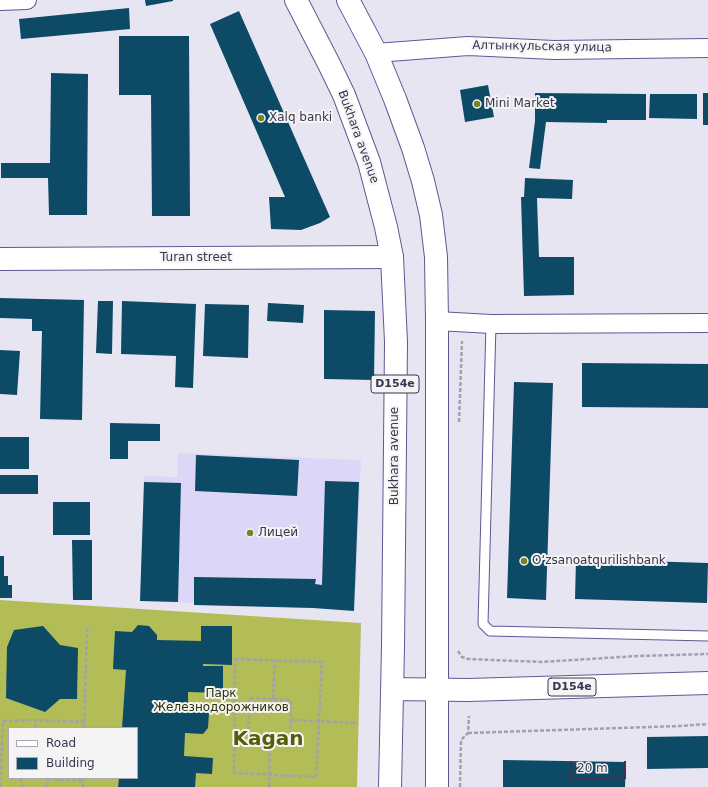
<!DOCTYPE html>
<html>
<head>
<meta charset="utf-8">
<style>
  body { margin:0 }
  #map { position:relative; width:708px; height:787px; overflow:hidden; background:#e8e5f3; font-family:"DejaVu Sans",sans-serif }
  canvas { display:block }
  .legend { position:absolute; left:8px; top:727px; width:130px; height:52px; box-sizing:border-box; background:#f4f4f4; border:1px solid #aaa7b2; margin:0; padding:5px 7px; list-style:none; font-size:12px; color:#3a3450 }
  .legend li { display:flex; align-items:center; gap:8px; height:20px }
  .legend b { width:20px; border:1px solid #aaa7b2 }
  .scale { position:absolute; left:570px; top:761px; width:56px; height:18px; box-sizing:border-box; border:2px solid #3a3450; border-top:0; padding-left:5px; font-size:12px; line-height:14px; white-space:nowrap; color:#3a3450; -webkit-text-stroke:3px #f4f4f4; paint-order:stroke }
</style>
</head>
<body>
<div id="map">
<canvas width="708" height="787"></canvas>
<ul class="legend">
<li><b style="height:5px;background:#fff"></b>Road</li>
<li><b style="height:11px;background:#0c4a66"></b>Building</li>
</ul>
<div class="scale">20 m</div>
</div>
<script>
const ctx = document.querySelector('canvas').getContext('2d');
ctx.lineJoin = 'round';
function fill(path, color) {
  ctx.fillStyle = color;
  ctx.fill(path, 'evenodd');
}
function toPath(rows) {
  const path = new Path2D();
  for (const r of rows) {
    path.moveTo(r[0], r[1]);
    for (let i = 2; i < r.length; i += 2) path.lineTo(r[i], r[i + 1]);
  }
  return path;
}
function stroke(path, color, width, dash) {
  ctx.strokeStyle = color;
  ctx.lineWidth = width;
  ctx.lineCap = dash ? 'butt' : 'round';
  ctx.setLineDash(dash || []);
  ctx.stroke(path);
}
function drawText(font, color, halo, rows, align = 'center') {
  ctx.font = font + ' "DejaVu Sans",sans-serif';
  ctx.lineWidth = 4;
  ctx.setLineDash([]);
  ctx.textBaseline = 'middle';
  ctx.strokeStyle = halo;
  ctx.fillStyle = color;
  for (const [text, x, y, turn = 0] of rows) {
    ctx.save();
    ctx.translate(x, y);
    ctx.rotate((+turn || 0) * Math.PI / 180);
    ctx.textAlign = isNaN(turn) ? turn : align;
    if (halo) ctx.strokeText(text, 0, 0);
    ctx.fillText(text, 0, 0);
    ctx.restore();
  }
}
const built = toPath([
  [178,453,361,460,356,587,315,584,313,608,140,601,144,476,177,477]
]);
const forest = toPath([
  [0,600,361,623,357,787,0,787],
  [9,728,137,728,137,778,9,778]
]);
const building = toPath([
  [145,0,173,0,173,1,146,6],
  [129,8,130,29,21,39,19,19],
  [239,11,330,217,320,223,301,230,271,229,269,197,285,197,210,24],
  [119,36,189,36,190,216,152,216,151,95,119,95],
  [51,73,88,74,87,215,49,215,48,178,1,178,1,163,50,163],
  [488,85,494,117,465,122,460,90],
  [535,93,646,94,646,120,607,120,607,123,546,122,540,169,529,168,535,121],
  [703,93,708,93,708,125,703,125],
  [650,94,697,94,697,119,649,118],
  [525,178,573,180,572,199,537,198,539,257,574,257,574,295,524,296,521,197,524,197],
  [0,298,84,300,82,420,40,419,42,331,32,331,32,319,0,318],
  [98,301,113,301,112,354,96,353],
  [122,301,196,304,193,388,175,387,176,356,121,354],
  [268,303,304,305,303,323,267,321],
  [205,304,249,305,248,358,203,356],
  [324,310,375,311,374,380,324,379],
  [0,350,20,351,17,395,0,394],
  [582,363,708,364,708,408,582,407],
  [514,382,553,383,546,600,507,598],
  [110,423,160,424,160,441,128,441,128,459,110,459],
  [0,437,29,437,29,469,0,469],
  [196,455,299,460,297,496,195,491],
  [0,475,38,475,38,494,0,494],
  [325,481,359,482,354,611,313,608,194,605,194,577,316,579,315,584,322,585],
  [144,482,181,483,178,602,140,601],
  [53,502,90,502,90,535,53,535],
  [72,540,92,540,92,600,73,600],
  [0,556,4,556,4,576,8,576,8,585,12,585,12,598,0,598],
  [576,559,708,563,707,603,575,599],
  [138,625,149,626,157,635,157,640,201,641,201,626,232,626,232,665,203,664,203,666,223,666,223,693,188,692,188,708,204,708,209,713,208,728,203,734,185,733,184,756,213,758,212,774,196,773,195,787,118,787,119,778,137,778,137,728,122,728,126,670,113,669,115,631,132,632],
  [43,626,60,645,78,648,77,699,60,699,45,712,6,698,7,647,14,630],
  [708,736,708,768,647,769,647,737],
  [503,760,626,762,625,787,503,787]
]);
const path = toPath([
  [459,422,462,341],
  [458,651,462,657,468,659,542,662,638,656,708,654],
  [235,659,322,662,316,777,234,773,235,659],
  [250,698,291,700,290,742,270,742,248,737,250,698],
  [273,699,275,660],
  [291,720,358,723],
  [36,728,35,720,85,722],
  [84,728,87,628],
  [468,733,680,726,708,724],
  [21,778,21,782,23,787],
  [48,779,83,781],
  [0,787,3,721,35,720],
  [46,787,48,778],
  [83,787,83,778],
  [269,787,270,742],
  [460,787,461,740,468,733,469,716]
]);
const lane = toPath([
  [491,324,483,624,490,631,708,636]
]);
const street = toPath([
  [0,1,27,0],
  [376,53,468,46,554,50,708,48],
  [437,321,491,324,708,323]
]);
const secondary = toPath([
  [0,259,392,257]
]);
const primary = toPath([
  [296,0,329,64,344,95,369,162,386,227,392,257,396,342,393,647,390,787],
  [348,0,376,53,395,99,413,148,423,181,431,215,436,257,437,321,437,787],
  [393,689,468,690,708,683]
]);
const markers = [
  [477,104,4,"#79812d"],
  [261,118,4,"#79812d"],
  [250,533,4,"#79812d"],
  [524,561,4,"#79812d"]
];
const shields = [
  [395,384,48],
  [572,687,48]
];
const shieldNames = [
  ["D154e",395,384],
  ["D154e",572,687]
];
const streetNames = [
  ["Алтынкульская улица",542,47,1],
  ["Bukhara avenue",358,137,70],
  ["Turan street",196,258],
  ["Bukhara avenue",395,456,-90]
];
const poiNames = [
  ["Mini Market",485,104],
  ["Xalq banki",269,118],
  ["Лицей",258,533],
  ["Oʻzsanoatqurilishbank",532,561]
];
const parkNames = [
  ["Парк",221,694],
  ["Железнодорожников",221,708]
];
const townNames = [
  ["Kagan",268,740]
];
fill(built, '#ddd7f7');
fill(forest, '#b2bd58');
fill(building, '#0c4a66');
stroke(lane, '#655593', 11);
stroke(street, '#655593', 20);
stroke(secondary, '#655593', 24);
stroke(primary, '#655593', 24);
stroke(path, '#a4a0b3', 2.5, [4, 2]);
stroke(lane, '#fff', 9);
stroke(street, '#fff', 18);
stroke(secondary, '#fff', 22);
stroke(primary, '#fff', 22);
for (const [x, y, r, color] of markers) {
  const dot = new Path2D();
  dot.arc(x, y, r, 0, 2 * Math.PI);
  ctx.fillStyle = color;
  ctx.fill(dot);
  stroke(dot, '#f4f4f4', 1.5);
}
for (const [x, y, w] of shields) {
  const box = new Path2D();
  box.roundRect(x - w / 2, y - 9, w, 18, 3);
  ctx.fillStyle = '#f4f4f4';
  ctx.fill(box);
  stroke(box, '#3a3450', 1);
}
drawText('bold 11px', '#3a3450', null, shieldNames);
drawText('12px', '#3a3450', '#f4f4f4', streetNames);
drawText('12px', '#3a3450', '#f4f4f4', poiNames, 'left');
drawText('12px', '#2e3206', '#f4f4f4', parkNames);
drawText('bold 20px', '#575d07', '#f4f4f4', townNames);
</script>
</body>
</html>
